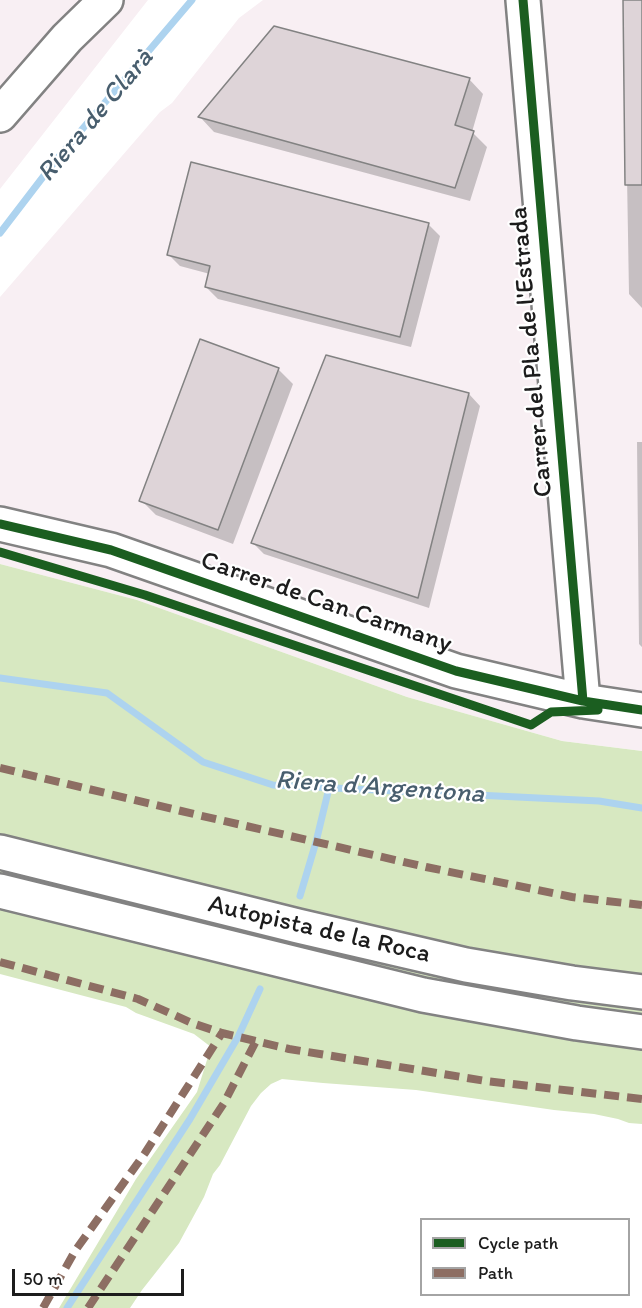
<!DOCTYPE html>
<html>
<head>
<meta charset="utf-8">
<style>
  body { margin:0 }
  #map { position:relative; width:642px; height:1308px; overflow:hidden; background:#fff; font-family:Itim,sans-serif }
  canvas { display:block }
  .legend { position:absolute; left:420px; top:1218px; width:210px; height:78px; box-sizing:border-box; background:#fff; border:2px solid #a4a4a4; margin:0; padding:8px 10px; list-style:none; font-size:18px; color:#1c1c1c }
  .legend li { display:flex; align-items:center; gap:12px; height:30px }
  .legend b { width:30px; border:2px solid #a4a4a4 }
  .scale { position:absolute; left:12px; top:1269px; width:172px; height:27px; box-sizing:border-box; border:3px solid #1c1c1c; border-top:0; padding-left:8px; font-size:18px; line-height:21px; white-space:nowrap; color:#1c1c1c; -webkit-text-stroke:4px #fff; paint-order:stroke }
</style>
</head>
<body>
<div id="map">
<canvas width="642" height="1308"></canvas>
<ul class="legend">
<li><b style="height:8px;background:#1b5e20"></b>Cycle path</li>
<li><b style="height:8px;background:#8d6e63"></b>Path</li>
</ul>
<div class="scale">50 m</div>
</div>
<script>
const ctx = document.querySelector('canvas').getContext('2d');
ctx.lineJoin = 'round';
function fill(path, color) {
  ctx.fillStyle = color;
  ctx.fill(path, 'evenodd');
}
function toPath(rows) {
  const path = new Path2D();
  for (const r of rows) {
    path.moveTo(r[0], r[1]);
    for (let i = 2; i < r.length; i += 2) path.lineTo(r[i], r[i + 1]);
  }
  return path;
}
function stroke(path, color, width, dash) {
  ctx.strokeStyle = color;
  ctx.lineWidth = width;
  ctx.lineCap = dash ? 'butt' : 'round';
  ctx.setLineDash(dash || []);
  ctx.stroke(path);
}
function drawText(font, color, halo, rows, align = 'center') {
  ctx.font = font + ' Itim,sans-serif';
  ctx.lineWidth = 4.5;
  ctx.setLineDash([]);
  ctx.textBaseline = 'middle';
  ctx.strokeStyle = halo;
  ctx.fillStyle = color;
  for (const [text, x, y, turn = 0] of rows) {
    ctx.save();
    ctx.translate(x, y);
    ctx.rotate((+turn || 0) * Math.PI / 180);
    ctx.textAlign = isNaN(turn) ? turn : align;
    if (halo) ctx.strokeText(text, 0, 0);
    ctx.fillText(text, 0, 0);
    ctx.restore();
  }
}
const built = toPath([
  [0,0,148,0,0,189],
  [263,0,642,0,642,751,562,741,407,697,137,600,0,564,0,297,160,112,172,103,239,18]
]);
const green = toPath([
  [0,564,137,600,407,697,562,741,642,751,642,1124,629,1123,618,1119,594,1114,554,1110,416,1090,323,1083,282,1079,271,1084,261,1093,251,1106,220,1165,213,1174,204,1197,179,1243,142,1290,130,1308,59,1308,136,1179,197,1092,211,1047,194,1034,136,1013,126,1007,0,974]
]);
const shadow = toPath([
  [624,0,642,0,642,308,629,294],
  [469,79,483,94,472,132,487,147,470,201,214,132,200,117],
  [428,224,440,236,411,347,218,299,206,287,210,274,180,266,169,255],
  [278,369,293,384,233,544,156,515,141,500],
  [469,394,480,406,429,608,264,554,253,543],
  [637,442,642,442,642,647,639,644]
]);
const stream = toPath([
  [0,233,56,160,192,0],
  [0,678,107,693,203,762,273,785,599,801,642,808],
  [300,896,316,842,329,788],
  [67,1308,190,1119,238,1037,260,989]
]);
const building = toPath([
  [623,0,642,0,642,185,625,185,623,0],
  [274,26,470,78,455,125,474,131,455,188,198,117,274,26],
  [191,162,429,223,400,337,205,287,210,266,167,255,191,162],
  [200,339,279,368,218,530,139,501,200,339],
  [326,355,469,393,418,598,251,543,326,355]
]);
const minor = toPath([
  [523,0,583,701],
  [0,115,67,38,106,0],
  [0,524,111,550,456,671,583,701,642,710]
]);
const highway = toPath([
  [0,852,298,926,466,965,572,983,642,992],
  [0,891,423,995,577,1023,642,1032]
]);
const quiet = toPath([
  [0,768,198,815,426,867,572,897,642,905],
  [0,962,138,999,192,1023,222,1033,289,1049,486,1081,642,1099],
  [43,1308,75,1251,145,1153,222,1033],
  [88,1308,224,1103,256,1041]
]);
const cycleway = toPath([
  [523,0,583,701],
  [0,524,111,550,456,671,583,701,642,710],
  [0,552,145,595,531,725,551,712,598,710]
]);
const streetNames = [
  ["Carrer del Pla de l'Estrada",532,352,-95],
  ["Carrer de Can Carmany",326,603,19],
  ["Autopista de la Roca",319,930,13]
];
const waterNames = [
  ["Riera de Clarà",96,116,-50],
  ["Riera d'Argentona",380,788,4]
];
fill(built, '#f8eff3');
fill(green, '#d7e8c1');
fill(shadow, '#0003');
stroke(stream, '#add3ef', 7);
fill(building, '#ded4d8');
stroke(building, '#828282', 1.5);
stroke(minor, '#828282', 38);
stroke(highway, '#828282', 38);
stroke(minor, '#fff', 33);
stroke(highway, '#fff', 33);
stroke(quiet, '#8d6e63', 8, [15, 8]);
stroke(cycleway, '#1b5e20', 9);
drawText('26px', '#1c1c1c', '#fff', streetNames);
drawText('italic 27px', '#485e6e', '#fff', waterNames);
</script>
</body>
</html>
